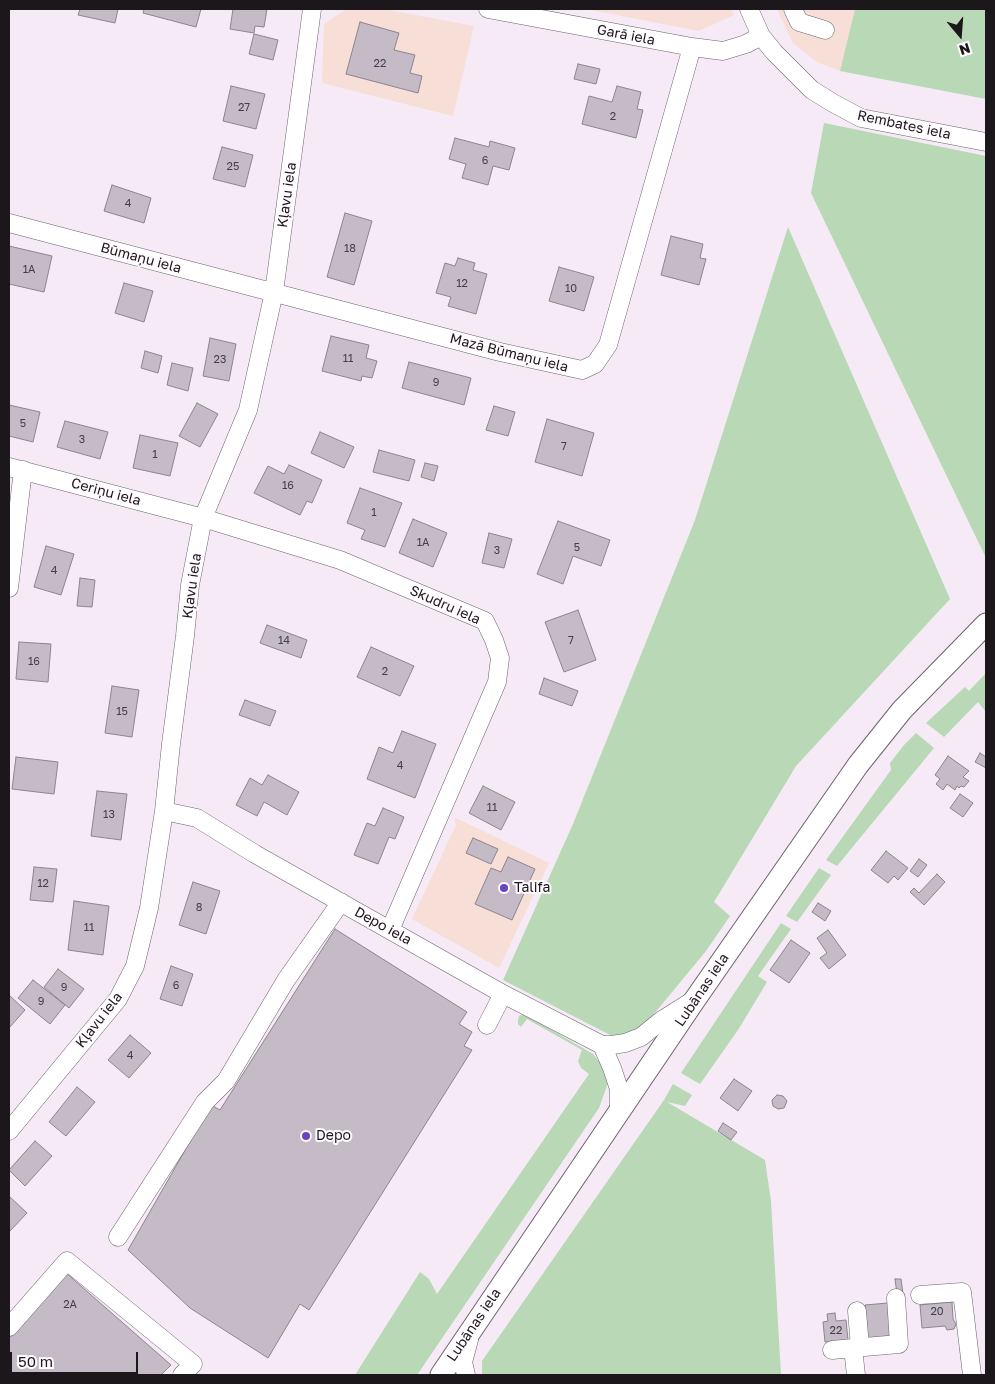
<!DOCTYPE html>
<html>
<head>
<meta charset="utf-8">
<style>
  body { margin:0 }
  #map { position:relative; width:995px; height:1384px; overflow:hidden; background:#f5eaf6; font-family:"Golos Text",sans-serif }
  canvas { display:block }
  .frame { position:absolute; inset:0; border:10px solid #1b171b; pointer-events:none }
  .north { position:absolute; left:935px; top:10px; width:50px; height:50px; -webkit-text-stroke:4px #fefafe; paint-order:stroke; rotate:162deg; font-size:14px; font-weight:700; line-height:20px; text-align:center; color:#1b171b }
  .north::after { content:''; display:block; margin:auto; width:18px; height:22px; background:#1b171b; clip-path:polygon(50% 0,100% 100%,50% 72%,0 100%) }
  .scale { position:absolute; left:10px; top:1352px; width:128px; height:22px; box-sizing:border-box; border:2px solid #1b171b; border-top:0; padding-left:6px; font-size:15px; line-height:18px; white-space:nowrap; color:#1b171b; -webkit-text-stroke:4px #fefafe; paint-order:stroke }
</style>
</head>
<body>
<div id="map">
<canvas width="995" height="1384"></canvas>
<div class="frame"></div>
<div class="north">N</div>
<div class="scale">50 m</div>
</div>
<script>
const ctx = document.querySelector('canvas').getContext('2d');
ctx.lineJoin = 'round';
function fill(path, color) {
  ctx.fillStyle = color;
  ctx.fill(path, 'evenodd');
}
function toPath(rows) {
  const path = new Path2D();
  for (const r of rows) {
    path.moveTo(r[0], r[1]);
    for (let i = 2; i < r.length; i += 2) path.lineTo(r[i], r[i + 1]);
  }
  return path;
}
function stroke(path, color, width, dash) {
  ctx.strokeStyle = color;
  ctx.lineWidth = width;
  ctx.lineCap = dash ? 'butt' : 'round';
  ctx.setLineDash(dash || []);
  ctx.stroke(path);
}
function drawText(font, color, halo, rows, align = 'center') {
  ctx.font = font + ' "Golos Text",sans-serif';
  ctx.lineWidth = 4;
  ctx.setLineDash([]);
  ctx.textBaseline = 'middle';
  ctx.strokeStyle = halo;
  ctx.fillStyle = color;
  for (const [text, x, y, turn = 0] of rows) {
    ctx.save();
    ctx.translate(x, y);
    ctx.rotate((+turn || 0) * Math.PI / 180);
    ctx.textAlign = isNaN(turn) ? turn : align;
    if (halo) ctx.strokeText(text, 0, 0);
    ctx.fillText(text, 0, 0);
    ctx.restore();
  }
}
const commercial = toPath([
  [347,9,383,9,474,26,453,116,322,83,324,24],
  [586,9,731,9,734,15,699,31],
  [777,9,855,9,840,71,817,62,793,43],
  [454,817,549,863,499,968,412,919,456,825]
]);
const green = toPath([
  [855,9,986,9,986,99,840,71],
  [824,123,986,156,986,558,811,193],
  [788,227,950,599,796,766,714,902,730,916,706,951,644,1026,616,1038,503,980,573,824,695,520],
  [986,673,986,712,978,702,944,737,926,723,965,687,969,691],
  [916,733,934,748,837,866,826,860,891,770,890,763,904,745],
  [819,868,831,875,797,922,786,916],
  [781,923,791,929,758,976,767,982,738,1030,700,1084,681,1073],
  [521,1015,526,1015,593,1054,601,1064,609,1080,599,1108,417,1375,355,1375,420,1272,429,1279,437,1294,589,1074,581,1068,578,1061,582,1050,527,1019,521,1027,518,1024,518,1020,519,1016],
  [673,1084,692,1095,685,1106,667,1102,765,1160,771,1201,781,1375,482,1375,482,1361,664,1100]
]);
const building = toPath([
  [80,9,118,9,115,23,78,15,80,9],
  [144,9,201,9,196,27,143,13,144,9],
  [233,9,267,9,264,27,255,26,254,33,230,29,233,9],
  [360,22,399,33,394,50,415,55,410,73,422,76,418,93,346,74,360,22],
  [254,34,278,40,273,60,249,54,254,34],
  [578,64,600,69,596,84,574,79,578,64],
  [231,86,265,94,256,129,223,121,231,86],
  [617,86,641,92,637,109,643,110,636,138,582,124,589,96,612,102,617,86],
  [455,138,489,147,490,141,515,148,509,170,493,166,488,185,462,178,466,164,449,159,455,138],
  [222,147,253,155,245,187,213,179,222,147],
  [112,185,151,198,144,223,104,211,112,185],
  [345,213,372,221,354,285,327,277,345,213],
  [671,236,703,244,700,258,706,259,699,285,661,275,671,236],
  [9,246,52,256,44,292,9,284,9,246],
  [458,258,475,263,473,270,487,274,476,314,448,306,451,297,436,293,445,263,455,266,458,258],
  [559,267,594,277,584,311,549,301,559,267],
  [124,283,153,291,144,322,115,313,124,283],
  [331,336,369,345,366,358,377,361,372,378,362,376,361,381,322,371,331,336],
  [210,338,236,344,229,381,203,376,210,338],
  [145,351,162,356,158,373,141,368,145,351],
  [409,362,471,378,464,405,402,388,409,362],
  [172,363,193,368,188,391,167,385,172,363],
  [197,403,218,414,200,447,179,436,197,403],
  [9,405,40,412,33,442,9,436,9,405],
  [494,406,515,412,508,436,486,430,494,406],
  [547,419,594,433,582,476,535,462,547,419],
  [65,421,108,432,100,459,57,447,65,421],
  [320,432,354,447,344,468,311,453,320,432],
  [140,435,178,443,170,476,133,468,140,435],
  [379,450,415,460,409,481,373,472,379,450],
  [425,463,438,466,434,481,421,477,425,463],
  [289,465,322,480,312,503,307,501,300,515,254,493,268,466,284,474,289,465],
  [360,488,402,503,385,547,361,539,365,530,347,523,360,488],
  [413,519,447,533,433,567,399,553,413,519],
  [558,521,610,540,601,566,573,556,563,584,537,574,558,521],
  [489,533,512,539,504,568,482,563,489,533],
  [46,546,74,554,61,595,34,587,46,546],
  [80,578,95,580,92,607,77,606,80,578],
  [578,610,596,660,564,672,545,622,578,610],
  [267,625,307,640,301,658,260,643,267,625],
  [19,642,51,644,48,682,16,679,19,642],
  [371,647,414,666,400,696,357,677,371,647],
  [544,678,578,691,572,706,539,694,544,678],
  [112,686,139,690,132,737,105,733,112,686],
  [245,700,276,711,270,726,239,715,245,700],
  [402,731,436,744,415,798,367,779,379,747,393,753,402,731],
  [980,753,986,757,986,768,975,762,980,753],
  [948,756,969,771,963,777,969,781,964,787,961,786,959,788,957,786,955,790,947,784,943,790,936,784,940,779,935,775,948,756],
  [16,757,58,762,54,794,12,789,16,757],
  [268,775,299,792,287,815,264,802,257,816,236,805,250,778,262,785,268,775],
  [483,786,515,802,501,830,469,813,483,786],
  [97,791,127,794,121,840,91,836,97,791],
  [960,794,973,803,963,817,950,808,960,794],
  [383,808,404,817,395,839,389,837,378,864,354,855,367,823,375,826,383,808],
  [473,838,498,849,491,864,466,853,473,838],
  [886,851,908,868,898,880,894,876,888,883,871,870,886,851],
  [508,857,535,869,512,920,475,904,491,868,501,872,508,857],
  [919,859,927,865,918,877,910,871,919,859],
  [34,867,57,869,53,902,30,900,34,867],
  [937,874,945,882,924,905,910,892,914,888,919,893,937,874],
  [193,882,220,891,206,934,179,925,193,882],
  [74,901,109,906,103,955,68,950,74,901],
  [818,903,831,911,825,921,812,912,818,903],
  [335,929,467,1012,459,1024,472,1032,464,1046,472,1050,309,1310,300,1304,268,1358,190,1308,128,1250,211,1105,220,1110,335,929],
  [828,930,846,955,829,969,820,958,827,953,817,938,828,930],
  [791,940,810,953,789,983,770,970,791,940],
  [171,966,193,974,182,1006,160,999,171,966],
  [58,969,84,989,69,1008,44,987,58,969],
  [33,980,65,1005,50,1024,18,998,33,980],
  [9,995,25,1010,9,1028,9,995],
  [130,1035,151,1053,129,1078,108,1060,130,1035],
  [734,1079,752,1091,738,1111,720,1098,734,1079],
  [77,1087,95,1102,66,1136,49,1122,77,1087],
  [777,1095,783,1096,787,1101,784,1108,778,1109,773,1106,772,1100,777,1095],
  [723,1123,737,1132,731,1140,718,1131,723,1123],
  [35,1141,52,1156,25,1186,9,1170,35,1141],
  [9,1196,27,1213,9,1232,9,1196],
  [66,1273,171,1365,161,1375,9,1375,9,1338,66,1273],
  [895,1279,901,1279,903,1294,897,1294,895,1279],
  [952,1302,953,1319,956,1324,954,1329,947,1330,945,1326,922,1328,920,1305,952,1302],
  [888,1303,892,1339,868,1341,865,1305,888,1303],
  [835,1313,836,1321,846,1320,848,1340,825,1342,823,1322,828,1321,827,1314,835,1313]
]);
const minor = toPath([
  [488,9,692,47,723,51,746,44,761,36],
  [749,9,761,36,774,52,812,90,833,103,861,118,986,142],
  [793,9,799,22,825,30],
  [9,223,500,352,582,370,595,364,608,345,692,47],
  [9,467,203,518,340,560,485,621,494,640,500,658,497,682,390,930],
  [9,588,23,470],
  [164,811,197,818,255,854,503,994,602,1045,612,1045,625,1043,641,1037,662,1020,692,1001],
  [487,1025,503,994],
  [602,1045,612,1068,619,1089,619,1112],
  [9,1131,118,999,135,966,149,908,164,811,171,744,185,636,190,585,203,518,248,410,274,292,312,9],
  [118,1237,205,1102,226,1081,286,980,341,902],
  [920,1295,962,1292,972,1375],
  [857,1311,860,1347],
  [9,1327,67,1261,193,1364,182,1375],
  [832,1350,853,1348],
  [466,1375,463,1362,469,1340],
  [856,1375,853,1348,899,1344,896,1298]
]);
const major = toPath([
  [441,1375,696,998,858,765,902,710,986,624]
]);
const markers = [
  [504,888,5,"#6a46be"],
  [306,1136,5,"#6a46be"]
];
const numberNames = [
  ["22",380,64],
  ["27",244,108],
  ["2",613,117],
  ["6",485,161],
  ["25",233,167],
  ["4",128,204],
  ["18",350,249],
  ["1A",29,270],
  ["12",462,284],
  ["10",571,289],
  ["11",348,359],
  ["23",220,360],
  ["9",436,383],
  ["5",23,424],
  ["3",82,440],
  ["7",564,447],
  ["1",155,455],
  ["16",288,486],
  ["1",374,513],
  ["1A",423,543],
  ["5",577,548],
  ["3",497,551],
  ["4",54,571],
  ["14",284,641],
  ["7",571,641],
  ["16",34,662],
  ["2",385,672],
  ["15",122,712],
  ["4",400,766],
  ["11",492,808],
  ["13",109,815],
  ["12",43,884],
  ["8",199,908],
  ["11",89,928],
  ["6",176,986],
  ["9",64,988],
  ["9",41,1002],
  ["4",130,1056],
  ["2A",70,1305],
  ["20",937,1312],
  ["22",836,1331]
];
const streetNames = [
  ["Garā iela",626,35,11],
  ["Rembates iela",904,125,12],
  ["Kļavu iela",287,195,-82],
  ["Būmaņu iela",141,258,15],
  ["Mazā Būmaņu iela",509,353,14],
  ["Ceriņu iela",106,492,15],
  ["Kļavu iela",192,586,-82],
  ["Skudru iela",445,605,24],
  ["Depo iela",383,926,29],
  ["Lubānas iela",702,990,-56],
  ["Kļavu iela",99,1020,-52],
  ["Lubānas iela",474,1325,-56]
];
const poiNames = [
  ["Talifa",514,888],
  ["Depo",316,1136]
];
fill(commercial, '#f7ded6');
fill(green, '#b8d8b6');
fill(building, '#c4bbc6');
stroke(building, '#8c848f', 1);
stroke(minor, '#6c636d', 19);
stroke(major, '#6c636d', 23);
stroke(minor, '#fff', 18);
stroke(major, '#fff', 21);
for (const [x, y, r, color] of markers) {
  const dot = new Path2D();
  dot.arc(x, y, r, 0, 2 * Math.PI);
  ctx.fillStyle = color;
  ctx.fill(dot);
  stroke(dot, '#fefafe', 2);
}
drawText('11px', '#454046', null, numberNames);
drawText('14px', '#1b171b', '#fefafe', streetNames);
drawText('14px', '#1b171b', '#fefafe', poiNames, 'left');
</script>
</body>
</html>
